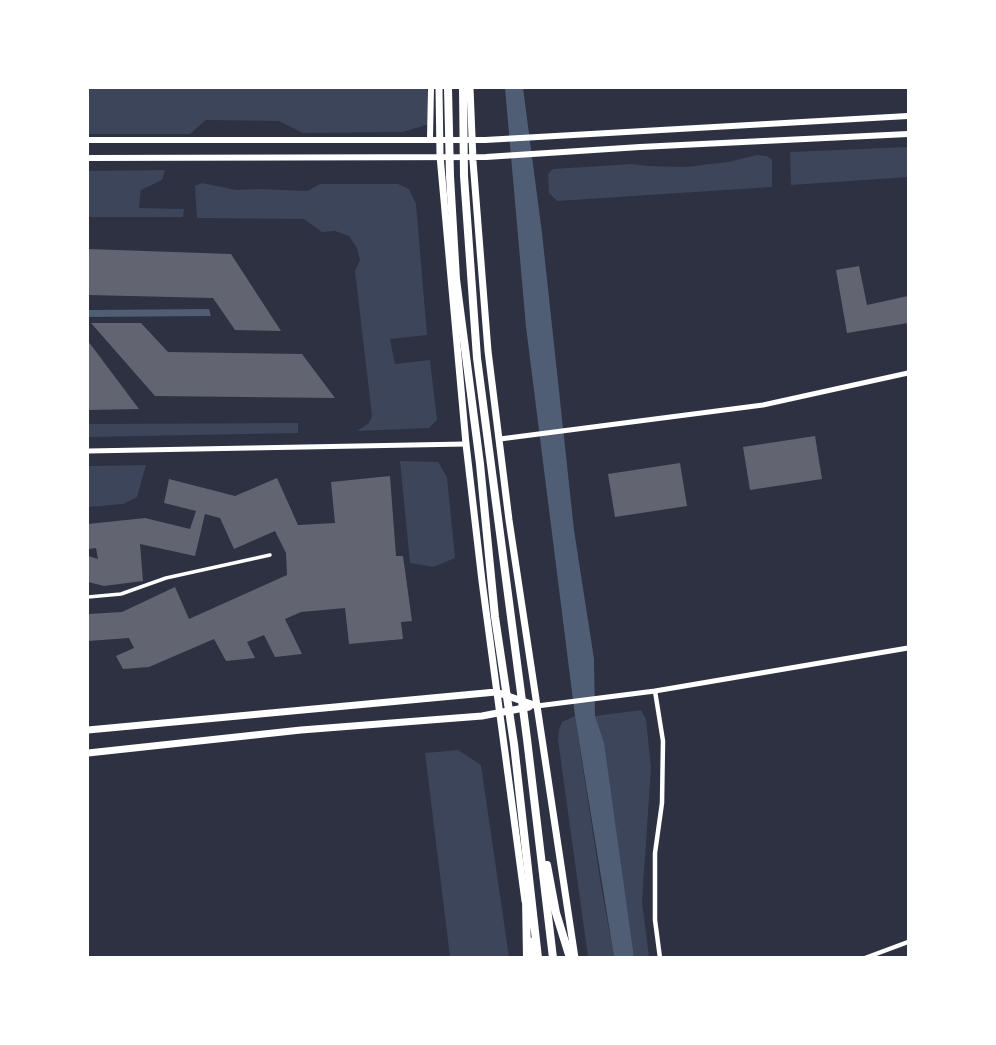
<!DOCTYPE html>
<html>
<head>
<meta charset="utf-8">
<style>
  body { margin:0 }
  #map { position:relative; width:996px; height:1045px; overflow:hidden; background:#2d3142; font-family:"Noto Sans",sans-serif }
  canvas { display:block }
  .frame { position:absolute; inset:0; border:89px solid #fff; pointer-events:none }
</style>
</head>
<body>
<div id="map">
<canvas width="996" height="1045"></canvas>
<div class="frame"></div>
</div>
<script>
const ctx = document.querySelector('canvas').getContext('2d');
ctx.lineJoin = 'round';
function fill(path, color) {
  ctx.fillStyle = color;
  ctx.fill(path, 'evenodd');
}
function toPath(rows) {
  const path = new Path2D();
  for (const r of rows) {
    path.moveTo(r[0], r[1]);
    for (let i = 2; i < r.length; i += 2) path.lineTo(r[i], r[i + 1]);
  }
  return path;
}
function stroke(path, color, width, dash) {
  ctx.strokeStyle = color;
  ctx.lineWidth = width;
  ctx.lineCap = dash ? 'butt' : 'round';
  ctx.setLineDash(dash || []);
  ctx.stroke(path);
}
const green = toPath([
  [88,88,427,88,429,124,403,132,303,133,279,121,206,120,190,134,88,134],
  [908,147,908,177,791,185,790,152],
  [757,155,767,156,772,160,772,187,557,201,549,193,548,174,553,169,631,164,648,166,685,167,728,162],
  [165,170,162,180,141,190,139,208,184,209,183,217,88,217,88,171],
  [202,183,236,190,259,189,307,191,320,184,398,184,409,189,416,204,427,335,390,339,395,364,430,360,437,420,429,428,357,431,369,423,372,416,355,271,360,260,357,248,349,236,335,231,322,232,304,219,197,218,195,186],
  [298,423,298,433,88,437,88,424],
  [400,461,438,462,447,477,455,558,433,567,410,563],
  [146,465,137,497,123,504,88,507,88,466],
  [641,710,646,719,651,768,642,902,649,957,634,957,612,803,595,716],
  [575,716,600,879,614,957,588,957,558,740,559,730,562,722],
  [458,750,481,765,509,957,450,957,425,753]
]);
const water = toPath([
  [505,88,523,88,542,233,574,530,594,659,595,716,604,743,634,957,614,957,575,716,526,327],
  [209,309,211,316,88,317,88,310]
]);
const building = toPath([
  [88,249,231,254,281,331,235,330,213,298,88,295],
  [859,266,867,305,908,296,908,323,847,333,836,270],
  [91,323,141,323,168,352,302,354,335,398,155,396],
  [88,341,139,409,88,410],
  [815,436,822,479,750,490,743,447],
  [680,463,687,506,615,517,608,474],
  [390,476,396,556,403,556,412,621,401,622,403,639,349,644,345,608,301,612,285,619,302,654,275,657,264,635,247,642,255,658,226,661,214,639,149,667,123,669,116,656,134,648,129,638,88,641,88,614,122,612,175,587,189,619,287,575,286,553,275,531,234,549,220,518,205,514,195,556,140,544,143,581,104,586,88,582,88,556,98,559,96,548,88,549,88,524,145,518,190,529,196,511,164,503,169,479,235,496,277,478,298,525,335,523,331,482]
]);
const pedestrian = toPath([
  [88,597,121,594,166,578,270,555]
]);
const minor = toPath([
  [655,691,663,741,662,803,655,853,655,920,660,958],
  [865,958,908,942]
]);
const tertiary = toPath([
  [500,439,763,405,908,373],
  [88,451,466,444],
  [537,706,655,691,908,648]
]);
const secondary = toPath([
  [430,138,431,88],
  [88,140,485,140,908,116],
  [88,158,486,157,640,147,908,134]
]);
const primary = toPath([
  [439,88,440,156,466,444,482,581,525,901],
  [470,88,473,161,488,351,509,520,575,958],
  [88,730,496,692,537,706],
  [88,753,301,730,482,716,529,707],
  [530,941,532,958]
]);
const trunk = toPath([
  [448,88,450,176,456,279,480,464,495,617,514,744,538,958],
  [463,88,464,176,477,358,527,739,553,958],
  [547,865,556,913,570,958],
  [526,897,527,958]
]);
fill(green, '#3c4559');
fill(water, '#4f5d75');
fill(building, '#626471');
stroke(pedestrian, '#fff', 3.5);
stroke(minor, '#fff', 4.5);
stroke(tertiary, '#fff', 5);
stroke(secondary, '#fff', 6);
stroke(primary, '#fff', 7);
stroke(trunk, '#fff', 8);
</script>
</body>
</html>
